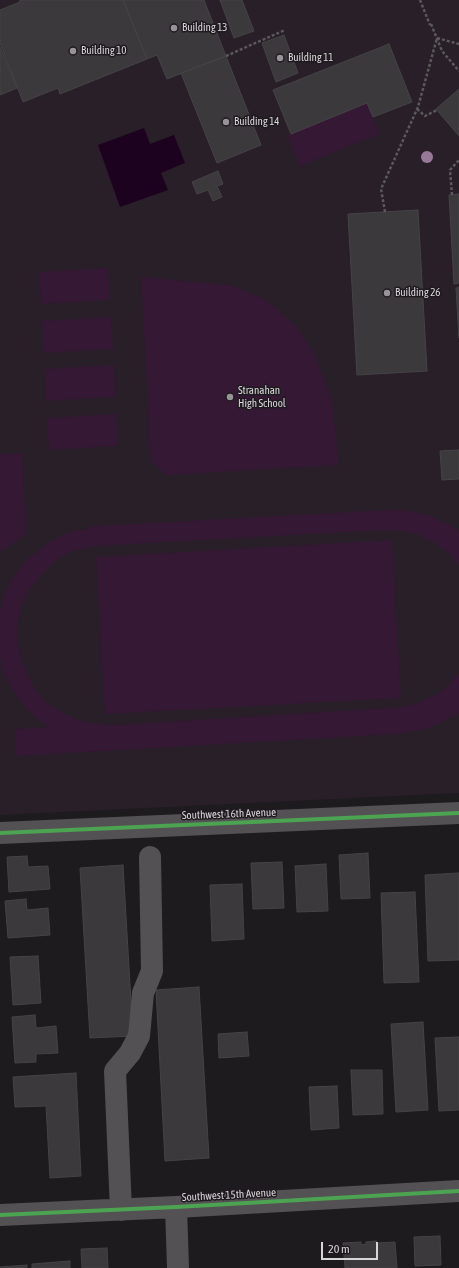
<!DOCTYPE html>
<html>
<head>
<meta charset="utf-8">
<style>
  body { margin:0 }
  #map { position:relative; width:459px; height:1268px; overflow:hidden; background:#1e1b1e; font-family:"Asap Condensed",sans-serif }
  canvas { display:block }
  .scale { position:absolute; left:321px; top:1242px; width:57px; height:18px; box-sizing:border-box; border:2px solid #d8d5d8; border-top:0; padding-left:5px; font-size:12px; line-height:14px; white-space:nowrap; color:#d8d5d8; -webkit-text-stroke:3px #1f1a1f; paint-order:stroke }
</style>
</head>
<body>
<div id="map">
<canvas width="459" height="1268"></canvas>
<div class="scale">20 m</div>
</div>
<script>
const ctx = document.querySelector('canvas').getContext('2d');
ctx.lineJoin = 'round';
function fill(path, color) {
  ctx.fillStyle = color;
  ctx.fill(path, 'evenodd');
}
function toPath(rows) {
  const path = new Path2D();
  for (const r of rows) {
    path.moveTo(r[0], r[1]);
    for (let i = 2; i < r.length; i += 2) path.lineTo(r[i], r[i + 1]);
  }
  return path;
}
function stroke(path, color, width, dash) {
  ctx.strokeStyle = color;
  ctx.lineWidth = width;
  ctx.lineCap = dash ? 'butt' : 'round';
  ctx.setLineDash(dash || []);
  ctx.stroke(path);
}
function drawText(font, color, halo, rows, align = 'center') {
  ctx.font = font + ' "Asap Condensed",sans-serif';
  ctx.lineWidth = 3;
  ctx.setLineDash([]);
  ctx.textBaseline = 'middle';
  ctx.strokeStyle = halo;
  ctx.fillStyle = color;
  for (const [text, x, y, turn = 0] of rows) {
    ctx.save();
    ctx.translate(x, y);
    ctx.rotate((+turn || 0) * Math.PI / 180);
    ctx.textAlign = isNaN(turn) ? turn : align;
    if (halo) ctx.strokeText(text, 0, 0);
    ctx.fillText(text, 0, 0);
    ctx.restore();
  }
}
const built = toPath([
  [0,0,459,0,459,793,0,815]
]);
const green = toPath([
  [367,103,379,134,300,166,287,135],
  [108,268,110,300,41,304,39,272],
  [141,277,229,285,263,298,296,326,315,355,332,402,339,465,166,475,151,461],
  [111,317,113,349,44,353,42,321],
  [114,365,115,397,46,401,45,369],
  [116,414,118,446,49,450,47,418],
  [22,453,26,534,0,552,0,454],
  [387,510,410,511,429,515,451,526,459,532,459,566,450,554,435,543,417,534,403,531,383,530,95,546,70,552,56,560,41,575,29,590,21,607,17,627,18,645,22,662,34,688,45,701,61,712,77,720,92,723,113,725,401,707,418,703,441,692,455,678,459,671,459,713,430,728,396,734,16,756,15,729,50,727,35,717,22,703,11,688,3,670,0,658,0,612,3,599,13,577,27,559,52,540,67,533,96,526],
  [392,540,401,698,105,714,96,557]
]);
const water = toPath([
  [144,128,150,144,174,135,185,163,161,173,168,190,120,207,98,145]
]);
const building = toPath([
  [20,0,123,0,147,59,60,94,58,88,23,102,0,43,0,10,20,2,20,0],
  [123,0,204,0,226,56,167,79,157,55,147,59,123,0],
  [220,0,242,0,254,31,234,38,220,0],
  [284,35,298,73,276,82,262,43,284,35],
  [389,44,412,102,373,117,367,103,291,134,273,90,389,44],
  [0,47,17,88,0,95,0,47],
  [226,56,261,145,217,163,181,73,226,56],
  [459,89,459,136,436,109,459,89],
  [218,171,223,184,217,186,222,197,213,201,208,190,197,194,192,182,218,171],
  [459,194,459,283,454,284,449,195,459,194],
  [418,210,427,371,357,375,348,214,418,210],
  [459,287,459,338,456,288,459,287],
  [459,450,459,479,442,480,440,451,459,450],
  [368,853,370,898,341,899,339,855,368,853],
  [27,856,28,867,48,866,50,889,9,892,7,857,27,856],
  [282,862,284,908,253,909,251,863,282,862],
  [326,864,328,911,297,912,295,866,326,864],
  [123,865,133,1036,90,1038,80,868,123,865],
  [459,873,459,960,428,961,425,875,459,873],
  [242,884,244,939,212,941,210,885,242,884],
  [415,892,419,982,384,983,381,893,415,892],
  [26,899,27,910,48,908,50,935,8,938,5,901,26,899],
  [38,956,41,1003,13,1005,10,957,38,956],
  [199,987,209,1158,165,1161,156,990,199,987],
  [35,1015,36,1028,56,1026,58,1053,36,1054,36,1062,15,1063,12,1017,35,1015],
  [423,1022,428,1110,396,1112,391,1024,423,1022],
  [247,1032,249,1056,219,1058,218,1034,247,1032],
  [459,1037,459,1110,439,1111,435,1038,459,1037],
  [351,1070,382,1070,383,1114,353,1115,351,1070],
  [76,1073,81,1176,50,1178,46,1106,15,1107,13,1077,76,1073],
  [337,1086,339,1128,311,1130,309,1087,337,1086],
  [440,1236,441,1265,415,1266,414,1237,440,1236],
  [376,1241,377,1243,395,1242,397,1268,345,1268,343,1243,361,1242,361,1245,366,1244,366,1242,376,1241],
  [107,1248,108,1268,82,1268,81,1249,107,1248],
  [70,1261,70,1268,32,1268,32,1264,70,1261],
  [27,1265,27,1268,0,1268,0,1267,27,1265]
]);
const path = toPath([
  [420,0,430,25],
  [431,24,442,51,459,71],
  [226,56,285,30],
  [417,109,425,116,437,110],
  [452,195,450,170,459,160],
  [385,212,381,189,418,107,437,38,459,44]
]);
const minor = toPath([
  [0,833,459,813],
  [176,1207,178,1268],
  [121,1210,115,1071,130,1053,139,1036,143,993,152,971,150,857],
  [0,1215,176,1207,459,1191]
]);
const cycleway = toPath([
  [0,833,459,813],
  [0,1215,176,1207,459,1191]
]);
const trees = [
  [427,157]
];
const markers = [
  [174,28,4,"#979497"],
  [73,51,4,"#979497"],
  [280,58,4,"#979497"],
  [226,122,4,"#979497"],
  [387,293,4,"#979497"],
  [230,397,4,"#979497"]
];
const poiNames = [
  ["Building 13",182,28],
  ["Building 10",81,51],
  ["Building 11",288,58],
  ["Building 14",234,122],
  ["Building 26",395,293],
  ["Stranahan",238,391],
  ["High School",238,404]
];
const streetNames = [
  ["Southwest 16th Avenue",229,814,-2],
  ["Southwest 15th Avenue",229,1195,-3]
];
fill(built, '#281f28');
fill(green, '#341834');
fill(water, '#1d021f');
fill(building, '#3b393b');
stroke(building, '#454345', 1);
stroke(path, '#5a585a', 2.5, [3, 2]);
stroke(minor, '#535153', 22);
stroke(cycleway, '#4ca352', 4);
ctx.fillStyle = '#987897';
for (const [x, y] of trees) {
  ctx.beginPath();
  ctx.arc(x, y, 6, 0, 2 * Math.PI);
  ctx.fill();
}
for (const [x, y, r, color] of markers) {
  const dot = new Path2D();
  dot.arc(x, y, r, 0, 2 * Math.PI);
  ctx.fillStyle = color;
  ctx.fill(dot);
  stroke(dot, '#1f1a1f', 1.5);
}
drawText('11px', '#d8d5d8', '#1f1a1f', poiNames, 'left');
drawText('11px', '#d8d5d8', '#1f1a1f', streetNames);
</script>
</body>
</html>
